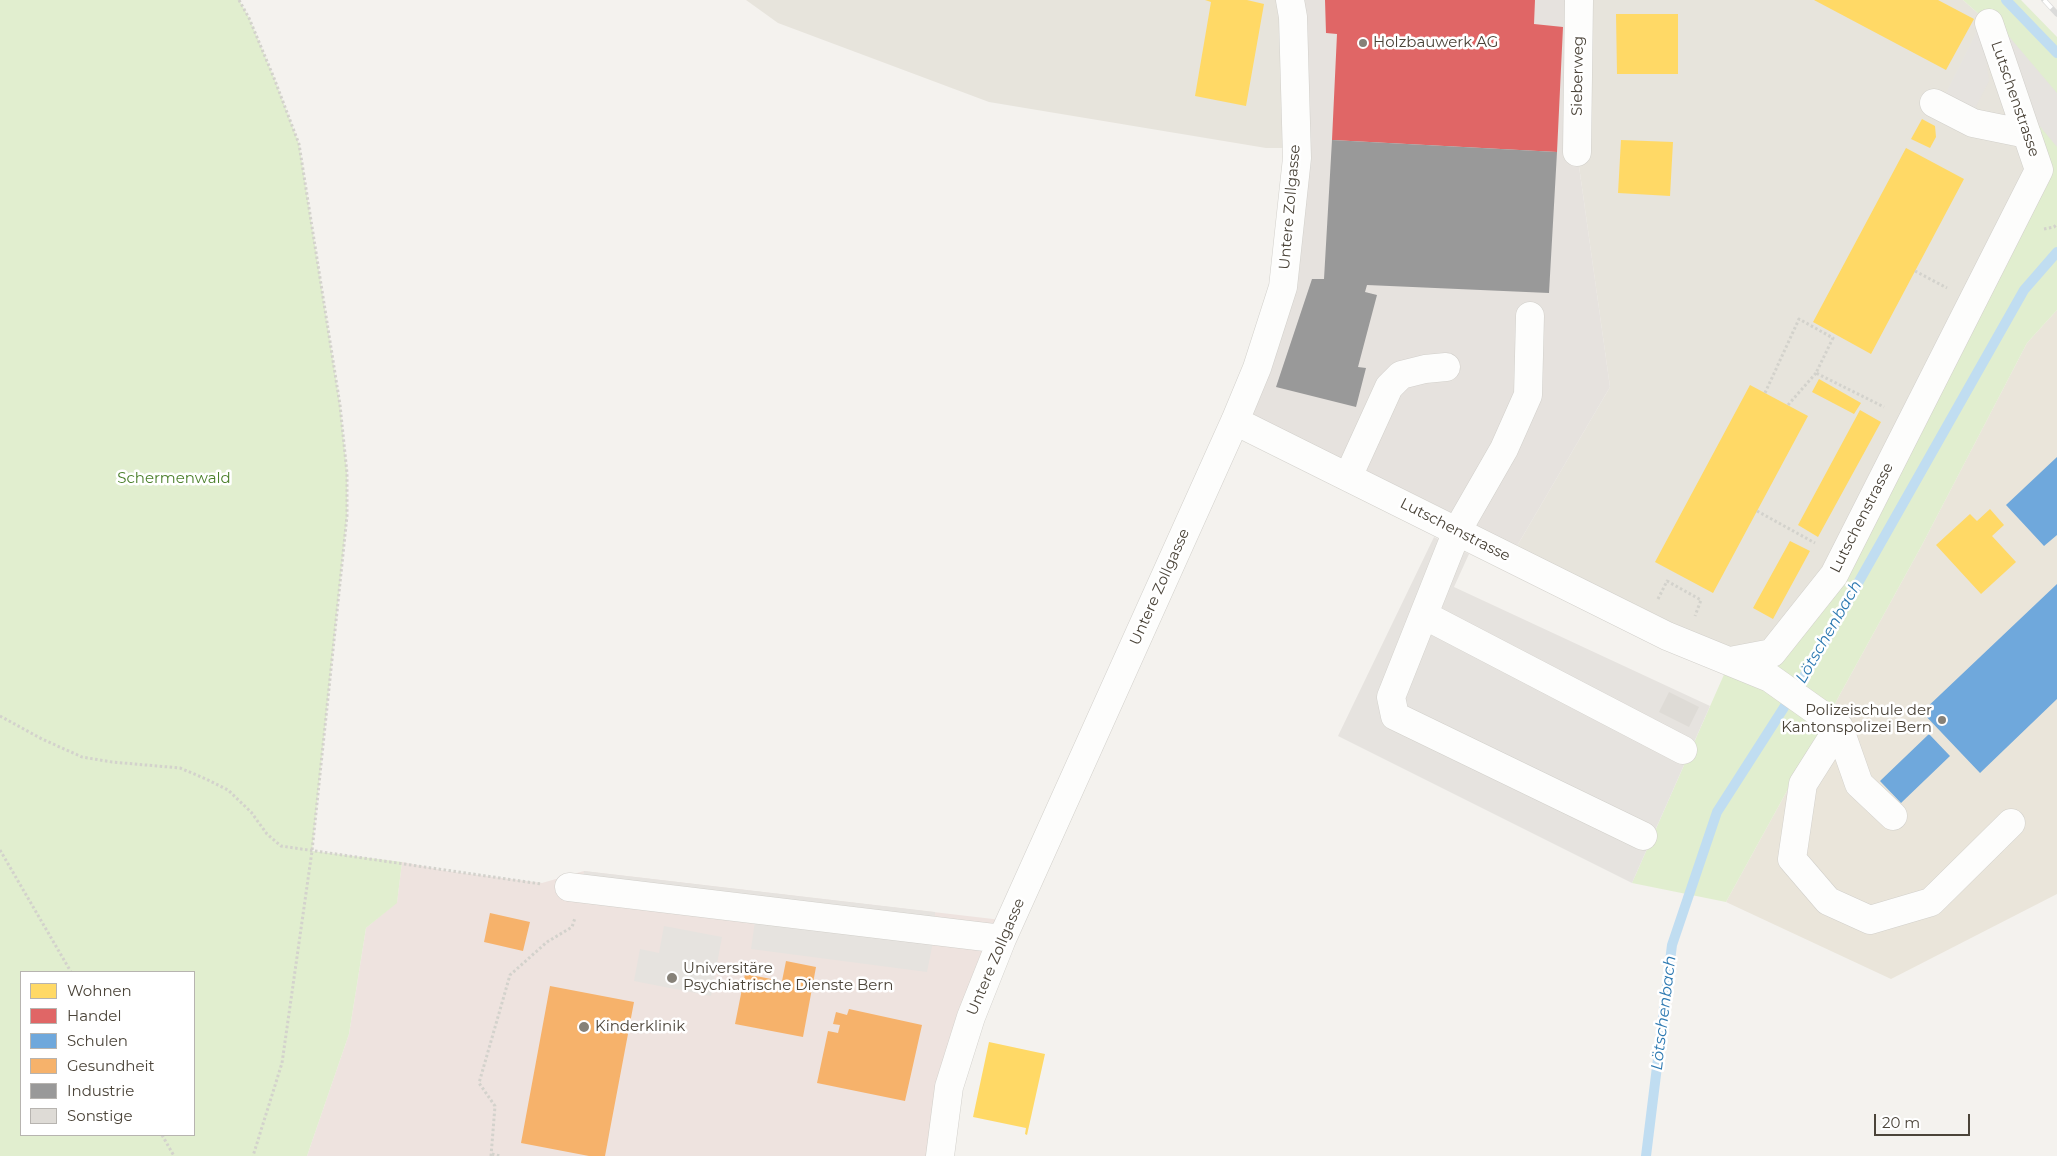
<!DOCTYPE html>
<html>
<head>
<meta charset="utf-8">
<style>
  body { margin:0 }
  #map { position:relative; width:2057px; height:1156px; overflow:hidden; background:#f4f2ee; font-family:Montserrat,sans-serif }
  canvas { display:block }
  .legend { position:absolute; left:20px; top:971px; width:175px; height:165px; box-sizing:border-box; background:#fff; border:1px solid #b7b4b0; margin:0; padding:6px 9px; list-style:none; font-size:15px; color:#4b4439 }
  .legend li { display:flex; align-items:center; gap:10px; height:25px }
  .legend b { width:25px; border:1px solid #b7b4b0 }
  .scale { position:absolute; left:1874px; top:1114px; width:96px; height:22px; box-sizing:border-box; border:2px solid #4b4439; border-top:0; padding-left:6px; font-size:15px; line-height:18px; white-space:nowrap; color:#4b4439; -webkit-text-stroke:4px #fff; paint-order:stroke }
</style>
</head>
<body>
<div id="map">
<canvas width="2057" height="1156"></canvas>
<ul class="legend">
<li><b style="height:14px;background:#ffd966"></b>Wohnen</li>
<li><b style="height:14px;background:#e06666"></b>Handel</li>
<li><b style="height:14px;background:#6fa8dc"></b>Schulen</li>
<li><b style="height:14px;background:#f6b26b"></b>Gesundheit</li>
<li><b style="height:14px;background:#999"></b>Industrie</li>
<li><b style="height:14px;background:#dedbd6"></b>Sonstige</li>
</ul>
<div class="scale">20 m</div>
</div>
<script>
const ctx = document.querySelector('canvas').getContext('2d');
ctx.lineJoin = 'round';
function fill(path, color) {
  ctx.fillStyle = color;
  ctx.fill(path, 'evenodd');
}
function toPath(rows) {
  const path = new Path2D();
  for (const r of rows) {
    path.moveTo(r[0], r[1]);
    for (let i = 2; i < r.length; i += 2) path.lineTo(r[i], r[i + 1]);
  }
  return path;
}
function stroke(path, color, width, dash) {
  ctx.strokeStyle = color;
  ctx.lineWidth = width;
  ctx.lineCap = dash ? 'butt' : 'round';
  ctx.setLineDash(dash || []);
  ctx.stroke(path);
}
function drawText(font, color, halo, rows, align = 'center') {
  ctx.font = font + ' Montserrat,sans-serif';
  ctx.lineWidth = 5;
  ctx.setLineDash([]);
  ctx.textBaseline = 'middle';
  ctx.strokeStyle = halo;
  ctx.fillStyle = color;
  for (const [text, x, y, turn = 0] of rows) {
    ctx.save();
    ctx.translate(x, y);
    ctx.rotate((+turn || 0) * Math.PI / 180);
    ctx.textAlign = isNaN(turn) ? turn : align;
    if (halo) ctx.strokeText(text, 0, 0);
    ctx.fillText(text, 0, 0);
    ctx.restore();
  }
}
const residential = toPath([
  [746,0,1280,0,1283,148,1266,148,989,102,778,23],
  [1579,0,1963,0,1989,23,2039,170,1834,575,1772,653,1730,661,1510,558,1610,387,1577,152]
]);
const industrial = toPath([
  [1290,0,1579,0,1577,152,1610,387,1510,558,1235,421,1283,286]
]);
const education = toPath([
  [2057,310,2057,894,1891,979,1726,902,1922,545,2027,343]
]);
const medical = toPath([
  [402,862,446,871,542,883,584,871,1010,921,940,1156,307,1156,349,1034,366,928,397,902]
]);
const green = toPath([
  [0,0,239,0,249,18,274,78,299,144,340,405,347,473,347,516,312,851,402,862,397,903,366,928,349,1034,307,1156,0,1156],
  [21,972,194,972,194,1135,21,1135],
  [1963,0,2021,0,2057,37,2057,310,2027,343,1922,545,1726,902,1632,883,1730,661,1772,653,1834,575,2039,170,1989,23]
]);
const parking = toPath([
  [1981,23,1989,81,1973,112,1944,97],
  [2006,33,2057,93,2057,147,2013,94],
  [1434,537,1469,554,1454,587,1710,706,1632,883,1338,736],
  [584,871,935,912,935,925,583,884],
  [755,921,933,942,927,972,751,949],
  [664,926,722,937,711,996,634,981,640,949,659,953]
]);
const homes = toPath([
  [1205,0,1247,0,1264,4,1246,106,1195,96,1211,2],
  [1814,0,1938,0,1974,19,1946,70],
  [1616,14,1678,14,1678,74,1617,74],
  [1922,119,1935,126,1936,137,1930,148,1911,139],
  [1621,140,1673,142,1670,196,1618,193],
  [1906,148,1964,179,1871,354,1813,322],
  [1819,379,1861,403,1854,414,1812,392],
  [1750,385,1808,416,1713,593,1655,562],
  [1860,410,1881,422,1818,537,1798,525],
  [1990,509,2004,525,1992,536,2016,562,1981,594,1936,545,1970,514,1977,521],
  [1790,541,1810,551,1773,619,1753,608],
  [989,1042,1045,1054,1027,1135,1025,1134,1026,1128,973,1117]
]);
const shops = toPath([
  [1325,0,1535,0,1534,24,1563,27,1557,152,1332,140,1337,34,1326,33]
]);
const schools = toPath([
  [2057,457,2057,535,2044,546,2006,505],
  [2057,584,2057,699,1980,773,1922,712],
  [1929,734,1950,756,1901,803,1880,781]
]);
const health = toPath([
  [490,913,530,922,523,951,484,942],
  [786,961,816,967,803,1037,735,1024,745,974,782,981],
  [550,986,634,1002,605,1156,589,1156,521,1143],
  [849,1009,922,1025,905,1101,817,1083,828,1031,838,1033,840,1025,833,1024,836,1012,847,1015]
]);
const industry = toPath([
  [1332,140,1557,152,1549,293,1367,285,1365,292,1377,295,1358,367,1366,368,1356,407,1276,387,1312,279,1324,279]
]);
const stream = toPath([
  [2006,0,2057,53],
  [1646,1156,1672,945,1717,812,1815,659,2024,290,2057,252]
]);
const building = toPath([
  [1669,692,1699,707,1689,727,1659,712]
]);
const path = toPath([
  [239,0,249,18,274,78,299,144,340,405,347,473,347,516,312,851,282,1063,253,1156],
  [2044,229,2054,227,2057,224],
  [1915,271,1947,288],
  [1765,393,1799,319,1833,338,1816,373,1884,407],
  [1788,405,1816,373],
  [1757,511,1815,543],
  [1658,599,1667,581,1701,600,1695,616],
  [0,716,42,739,82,757,112,762,180,768,206,779,228,790,251,812,267,834,281,846,541,884],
  [0,850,71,972],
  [162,1135,174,1156],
  [492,1154,500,1156],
  [491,1156,495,1106,479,1083,510,975,547,942,572,927,575,918]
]);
const minor = toPath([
  [1934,103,1973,123,2027,134],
  [1577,152,1579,0],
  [1530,316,1528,395,1504,449,1457,531,1391,697,1395,716,1643,836],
  [1235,421,1667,636,1770,678,1839,727,1859,784,1893,816],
  [1348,477,1389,387,1401,375,1425,369,1446,367],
  [1424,615,1683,750],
  [1730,661,1772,653,1834,575,2039,170,1989,23],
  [1839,727,1803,784,1792,859,1828,901,1870,920,1931,902,2011,823],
  [569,887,1002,939],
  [940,1156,949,1087,971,1017,1002,939,1235,421,1257,368,1283,287,1297,158,1293,17,1290,0]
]);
const rail = toPath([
  [2044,0,2057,14]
]);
const markers = [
  [1363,43,5,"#868178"],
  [1942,720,5,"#868178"],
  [672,978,6,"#868178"],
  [584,1027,6,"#868178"]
];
const poiNames = [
  ["Holzbauwerk AG",1373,43],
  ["Polizeischule der",1932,711,"right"],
  ["Kantonspolizei Bern",1932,728,"right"],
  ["Universitäre",683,969],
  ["Psychiatrische Dienste Bern",683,986],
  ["Kinderklinik",595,1027]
];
const streetNames = [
  ["Sieberweg",1578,76,-89],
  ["Lutschenstrasse",2015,99,71],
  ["Untere Zollgasse",1290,207,-85],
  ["Lutschenstrasse",1862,518,-63],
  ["Lutschenstrasse",1455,530,27],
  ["Untere Zollgasse",1160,587,-66],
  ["Untere Zollgasse",996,957,-67]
];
const parkNames = [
  ["Schermenwald",174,479]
];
const waterNames = [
  ["Lötschenbach",1829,632,-60],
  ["Lötschenbach",1664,1013,-83]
];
fill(residential, '#e7e4dc');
fill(industrial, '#e6e2de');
fill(education, '#eae5da');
fill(medical, '#eee3df');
fill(green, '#e1eecf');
fill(parking, '#e6e3df');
fill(homes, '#ffd966');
fill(shops, '#e06666');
fill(schools, '#6fa8dc');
fill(health, '#f6b26b');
fill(industry, '#999');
stroke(stream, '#c0ddf1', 10);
fill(building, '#dedbd6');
stroke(minor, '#d2d0cb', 29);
stroke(path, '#d3d2cc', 3, [2.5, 2.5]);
stroke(minor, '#fdfdfc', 28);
stroke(rail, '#dbdbda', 5.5);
stroke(rail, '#fff', 4, [11]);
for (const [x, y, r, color] of markers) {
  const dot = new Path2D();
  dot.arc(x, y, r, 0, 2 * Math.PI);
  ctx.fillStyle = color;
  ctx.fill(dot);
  stroke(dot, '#fff', 2);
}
drawText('15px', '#4b4439', '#fff', poiNames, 'left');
drawText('15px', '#4b4439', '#fff', streetNames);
drawText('15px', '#4a7f2a', '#fff', parkNames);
drawText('italic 16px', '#2e7ab2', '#fff', waterNames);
</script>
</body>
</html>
